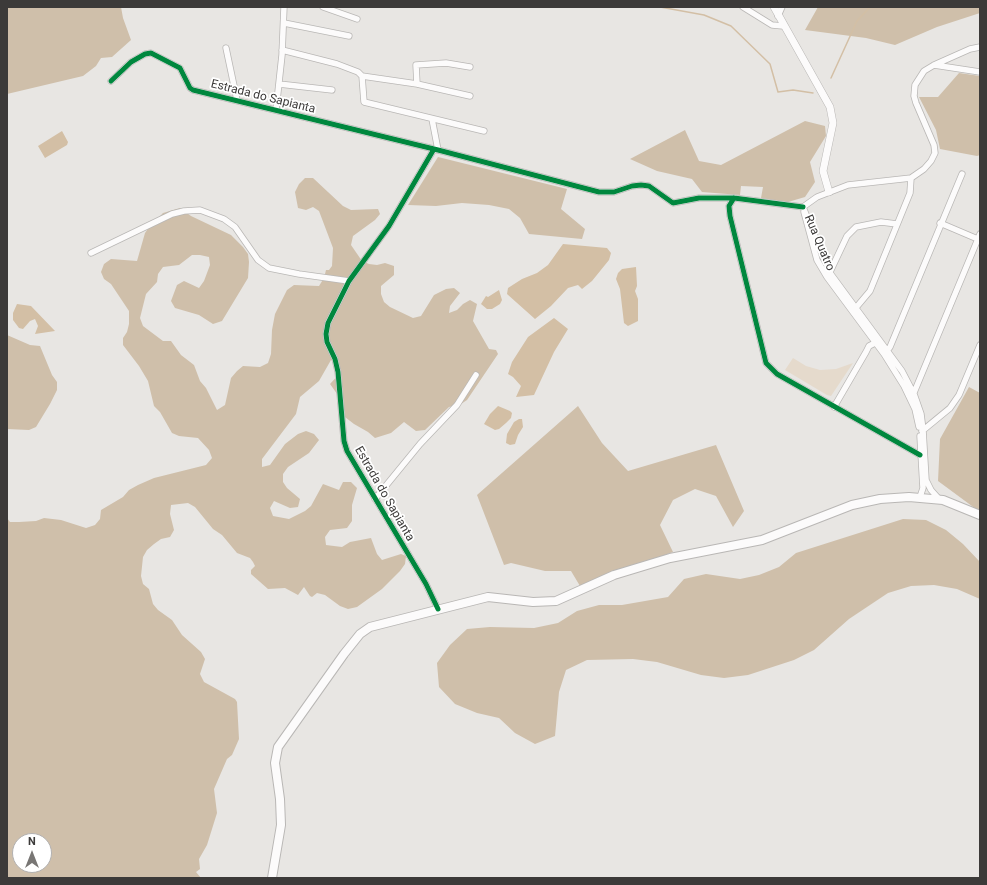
<!DOCTYPE html>
<html>
<head>
<meta charset="utf-8">
<style>
  body { margin:0 }
  #map { position:relative; width:987px; height:885px; overflow:hidden; background:#e8e6e3; font-family:Roboto,sans-serif }
  canvas { display:block }
  .frame { position:absolute; inset:0; border:8px solid #3c3a39; pointer-events:none }
  .north { position:absolute; left:12px; top:833px; width:40px; height:40px; box-sizing:border-box; background:#fff; border:1px solid #b1b0b0; border-radius:50%; rotate:0deg; font-size:11px; font-weight:700; line-height:16px; text-align:center; color:#3c3a39 }
  .north::after { content:''; display:block; margin:auto; width:14px; height:18px; background:#787674; clip-path:polygon(50% 0,100% 100%,50% 72%,0 100%) }
</style>
</head>
<body>
<div id="map">
<canvas width="987" height="885"></canvas>
<div class="frame"></div>
<div class="north">N</div>
</div>
<script>
const ctx = document.querySelector('canvas').getContext('2d');
ctx.lineJoin = 'round';
function fill(path, color) {
  ctx.fillStyle = color;
  ctx.fill(path, 'evenodd');
}
function toPath(rows) {
  const path = new Path2D();
  for (const r of rows) {
    path.moveTo(r[0], r[1]);
    for (let i = 2; i < r.length; i += 2) path.lineTo(r[i], r[i + 1]);
  }
  return path;
}
function stroke(path, color, width, dash) {
  ctx.strokeStyle = color;
  ctx.lineWidth = width;
  ctx.lineCap = dash ? 'butt' : 'round';
  ctx.setLineDash(dash || []);
  ctx.stroke(path);
}
function drawText(font, color, halo, rows, align = 'center') {
  ctx.font = font + ' Roboto,sans-serif';
  ctx.lineWidth = 3.5;
  ctx.setLineDash([]);
  ctx.textBaseline = 'middle';
  ctx.strokeStyle = halo;
  ctx.fillStyle = color;
  for (const [text, x, y, turn = 0] of rows) {
    ctx.save();
    ctx.translate(x, y);
    ctx.rotate((+turn || 0) * Math.PI / 180);
    ctx.textAlign = isNaN(turn) ? turn : align;
    if (halo) ctx.strokeText(text, 0, 0);
    ctx.fillText(text, 0, 0);
    ctx.restore();
  }
}
const green = toPath([
  [793,358,806,366,820,370,836,369,853,363,831,396,827,395,785,370]
]);
const forest = toPath([
  [7,7,121,7,123,18,131,40,112,57,101,58,96,66,83,76,7,94],
  [818,7,980,7,980,13,937,27,895,45,866,38,805,30],
  [959,73,980,76,980,155,977,156,940,149,936,130,919,97,938,97],
  [805,121,825,126,826,136,810,162,815,182,805,197,788,202,761,198,763,187,741,186,740,195,702,192,692,179,657,171,630,159,685,130,699,161,721,165],
  [438,157,567,189,561,209,585,229,582,239,529,234,520,218,509,209,489,205,462,203,436,206,408,205],
  [305,178,313,178,343,206,351,210,378,209,380,214,375,220,353,236,351,245,362,261,369,264,377,265,385,263,394,266,394,275,381,286,381,294,384,302,390,307,413,318,421,316,434,295,446,289,454,288,460,293,450,306,449,313,457,310,463,304,470,300,477,304,473,321,489,349,496,350,498,354,467,400,461,404,449,407,425,430,416,431,404,422,391,433,375,438,368,432,354,424,341,414,340,398,330,384,341,372,338,364,331,360,319,381,300,397,296,414,262,459,262,467,270,465,285,444,298,434,306,431,314,434,319,440,309,453,288,467,283,474,283,482,287,488,300,499,298,507,290,508,274,501,270,508,273,516,289,519,305,511,311,506,323,484,339,490,343,482,351,482,357,488,352,505,352,521,347,528,330,530,325,537,326,545,342,547,350,542,371,538,377,554,382,560,401,554,406,556,405,564,400,571,382,589,357,607,348,609,340,606,325,595,317,593,312,597,310,596,304,587,298,595,285,588,268,589,251,574,251,570,255,566,253,562,250,558,237,553,222,535,213,529,195,507,188,503,171,505,170,514,174,530,170,537,161,539,154,544,147,550,143,557,141,576,143,584,149,589,153,604,158,610,172,620,182,635,201,652,205,659,200,674,204,682,235,699,237,702,239,739,232,755,227,759,214,789,217,813,207,845,199,859,200,869,196,872,201,878,7,878,7,518,10,522,19,522,36,521,44,518,61,520,86,528,95,525,100,519,101,510,123,497,129,490,138,485,154,478,206,465,212,458,209,450,198,438,179,436,172,433,160,412,154,406,148,381,139,366,123,345,123,338,127,332,129,324,129,311,111,284,104,279,101,272,104,264,111,259,137,261,145,233,150,226,163,213,180,208,191,216,231,235,243,247,248,254,249,262,248,278,222,321,213,324,199,315,175,308,171,301,177,285,184,281,199,288,204,281,210,265,209,257,200,255,192,255,179,265,163,267,158,274,157,282,146,294,140,318,143,326,163,341,171,341,181,355,194,365,200,381,206,388,217,410,225,405,231,378,237,371,243,366,260,367,268,363,271,354,272,330,275,314,287,290,294,285,319,286,324,278,326,270,329,270,332,266,333,248,319,211,313,207,306,210,298,208,295,192,299,184],
  [20,841,44,841,44,865,20,865],
  [7,335,30,345,40,346,52,375,57,382,57,390,50,404,36,427,29,430,7,429],
  [969,387,980,393,980,512,938,481,940,439],
  [578,406,602,443,628,471,716,445,744,511,733,527,716,496,695,489,673,500,660,525,673,552,580,586,571,571,545,571,511,563,504,565,477,495],
  [903,519,926,520,946,530,963,544,980,562,980,599,957,589,934,585,911,586,888,593,849,619,814,650,794,660,748,675,724,678,701,675,657,662,633,659,587,660,566,670,559,692,555,736,535,744,515,733,499,718,477,713,455,704,439,687,437,663,450,645,467,629,490,627,534,628,558,623,577,611,599,605,622,605,668,597,684,579,706,574,740,579,759,575,779,567,796,553]
]);
const water = toPath([
  [62,131,68,142,67,145,45,158,38,146],
  [563,244,607,248,611,253,609,260,592,281,582,289,578,285,568,288,551,306,535,319,507,294,508,288,522,279,537,273,548,265],
  [636,267,637,286,635,291,638,299,638,321,628,326,624,323,620,289,616,279,618,273,622,269],
  [499,290,502,300,500,304,492,309,487,309,481,304,486,296,488,297],
  [17,304,31,306,55,331,35,334,38,326,35,319,30,321,23,329,19,328,13,320,13,313],
  [554,318,568,329,554,352,534,395,516,397,521,386,513,377,508,374,512,362,528,337],
  [498,406,510,411,512,413,511,418,506,423,499,429,495,430,484,424,490,414],
  [519,419,522,419,523,427,518,435,515,444,510,445,506,443,507,434,514,422]
]);
const stream = toPath([
  [443,7,458,7],
  [660,7,704,15,731,26,770,64,778,92,793,90,813,93],
  [831,78,857,21,870,7]
]);
const minor = toPath([
  [323,7,357,19],
  [743,7,772,25,783,26],
  [778,16,782,7],
  [284,23,349,36],
  [226,48,237,100],
  [282,50,337,64,358,72,362,76,364,102,484,131],
  [934,65,980,72],
  [362,76,417,84,470,96],
  [111,81,131,62,145,54,151,53,180,68,190,88,193,90,438,150,599,192,614,192,632,186,641,185,649,186,673,203,699,198,734,198,803,207],
  [279,84,332,90],
  [417,84,416,65,446,63,470,67],
  [276,110,282,55,284,7],
  [432,119,438,150],
  [434,149,389,226,349,281,328,323,326,334,327,342,335,359,338,372,344,441,347,451,426,584,438,609],
  [734,198,729,206,730,216,766,363,777,374,920,455],
  [803,207,830,273,902,371,914,394,921,414,923,430,926,480,931,490,939,499],
  [803,207,817,197,848,185,911,178,924,169,931,161,935,153,934,145,916,103,914,96,915,85,924,71,934,65,970,49,980,47],
  [804,212,817,260,827,277,884,354,904,386,915,409,919,427],
  [940,223,980,240],
  [91,253,172,214,184,211,200,210,224,219,235,227,258,260,269,268,299,274,349,281],
  [829,274,847,236,856,227,881,222,897,224],
  [854,310,870,291,910,193,911,178],
  [885,353,890,347,962,174],
  [913,395,980,234],
  [834,407,866,352,869,346,875,343],
  [922,431,950,408,959,395,980,345],
  [920,497,923,488,920,436],
  [375,499,420,444,457,405,476,375]
]);
const tertiary = toPath([
  [774,7,830,107,833,123,823,171,829,192]
]);
const secondary = toPath([
  [272,878,281,825,280,799,275,763,278,747,344,654,360,634,370,627,488,597,533,602,556,601,614,575,670,558,762,540,852,505,880,499,909,497,943,500,980,515]
]);
const cycleway = toPath([
  [111,81,131,62,145,54,151,53,180,68,190,88,193,90,438,150,599,192,614,192,632,186,641,185,649,186,673,203,699,198,734,198,803,207],
  [434,149,389,226,349,281,328,323,326,334,327,342,335,359,338,372,344,441,347,451,426,584,438,609],
  [734,198,729,206,730,216,766,363,777,374,920,455]
]);
const streetNames = [
  ["Estrada do Sapianta",263,97,14],
  ["Rua Quatro",819,243,67],
  ["Estrada do Sapianta",384,494,60]
];
fill(green, '#e5dacc');
fill(forest, '#cfbfaa');
fill(water, '#d3bfa5');
stroke(stream, '#d3bfa5', 1.5);
stroke(minor, '#b9b7b5', 7);
stroke(tertiary, '#b9b7b5', 8);
stroke(secondary, '#b9b7b5', 10);
stroke(minor, '#fcfbfb', 5.5);
stroke(tertiary, '#fcfbfb', 7);
stroke(secondary, '#fcfbfb', 8);
stroke(cycleway, '#00873e', 5);
drawText('12px', '#3c3a39', '#fff', streetNames);
</script>
</body>
</html>
